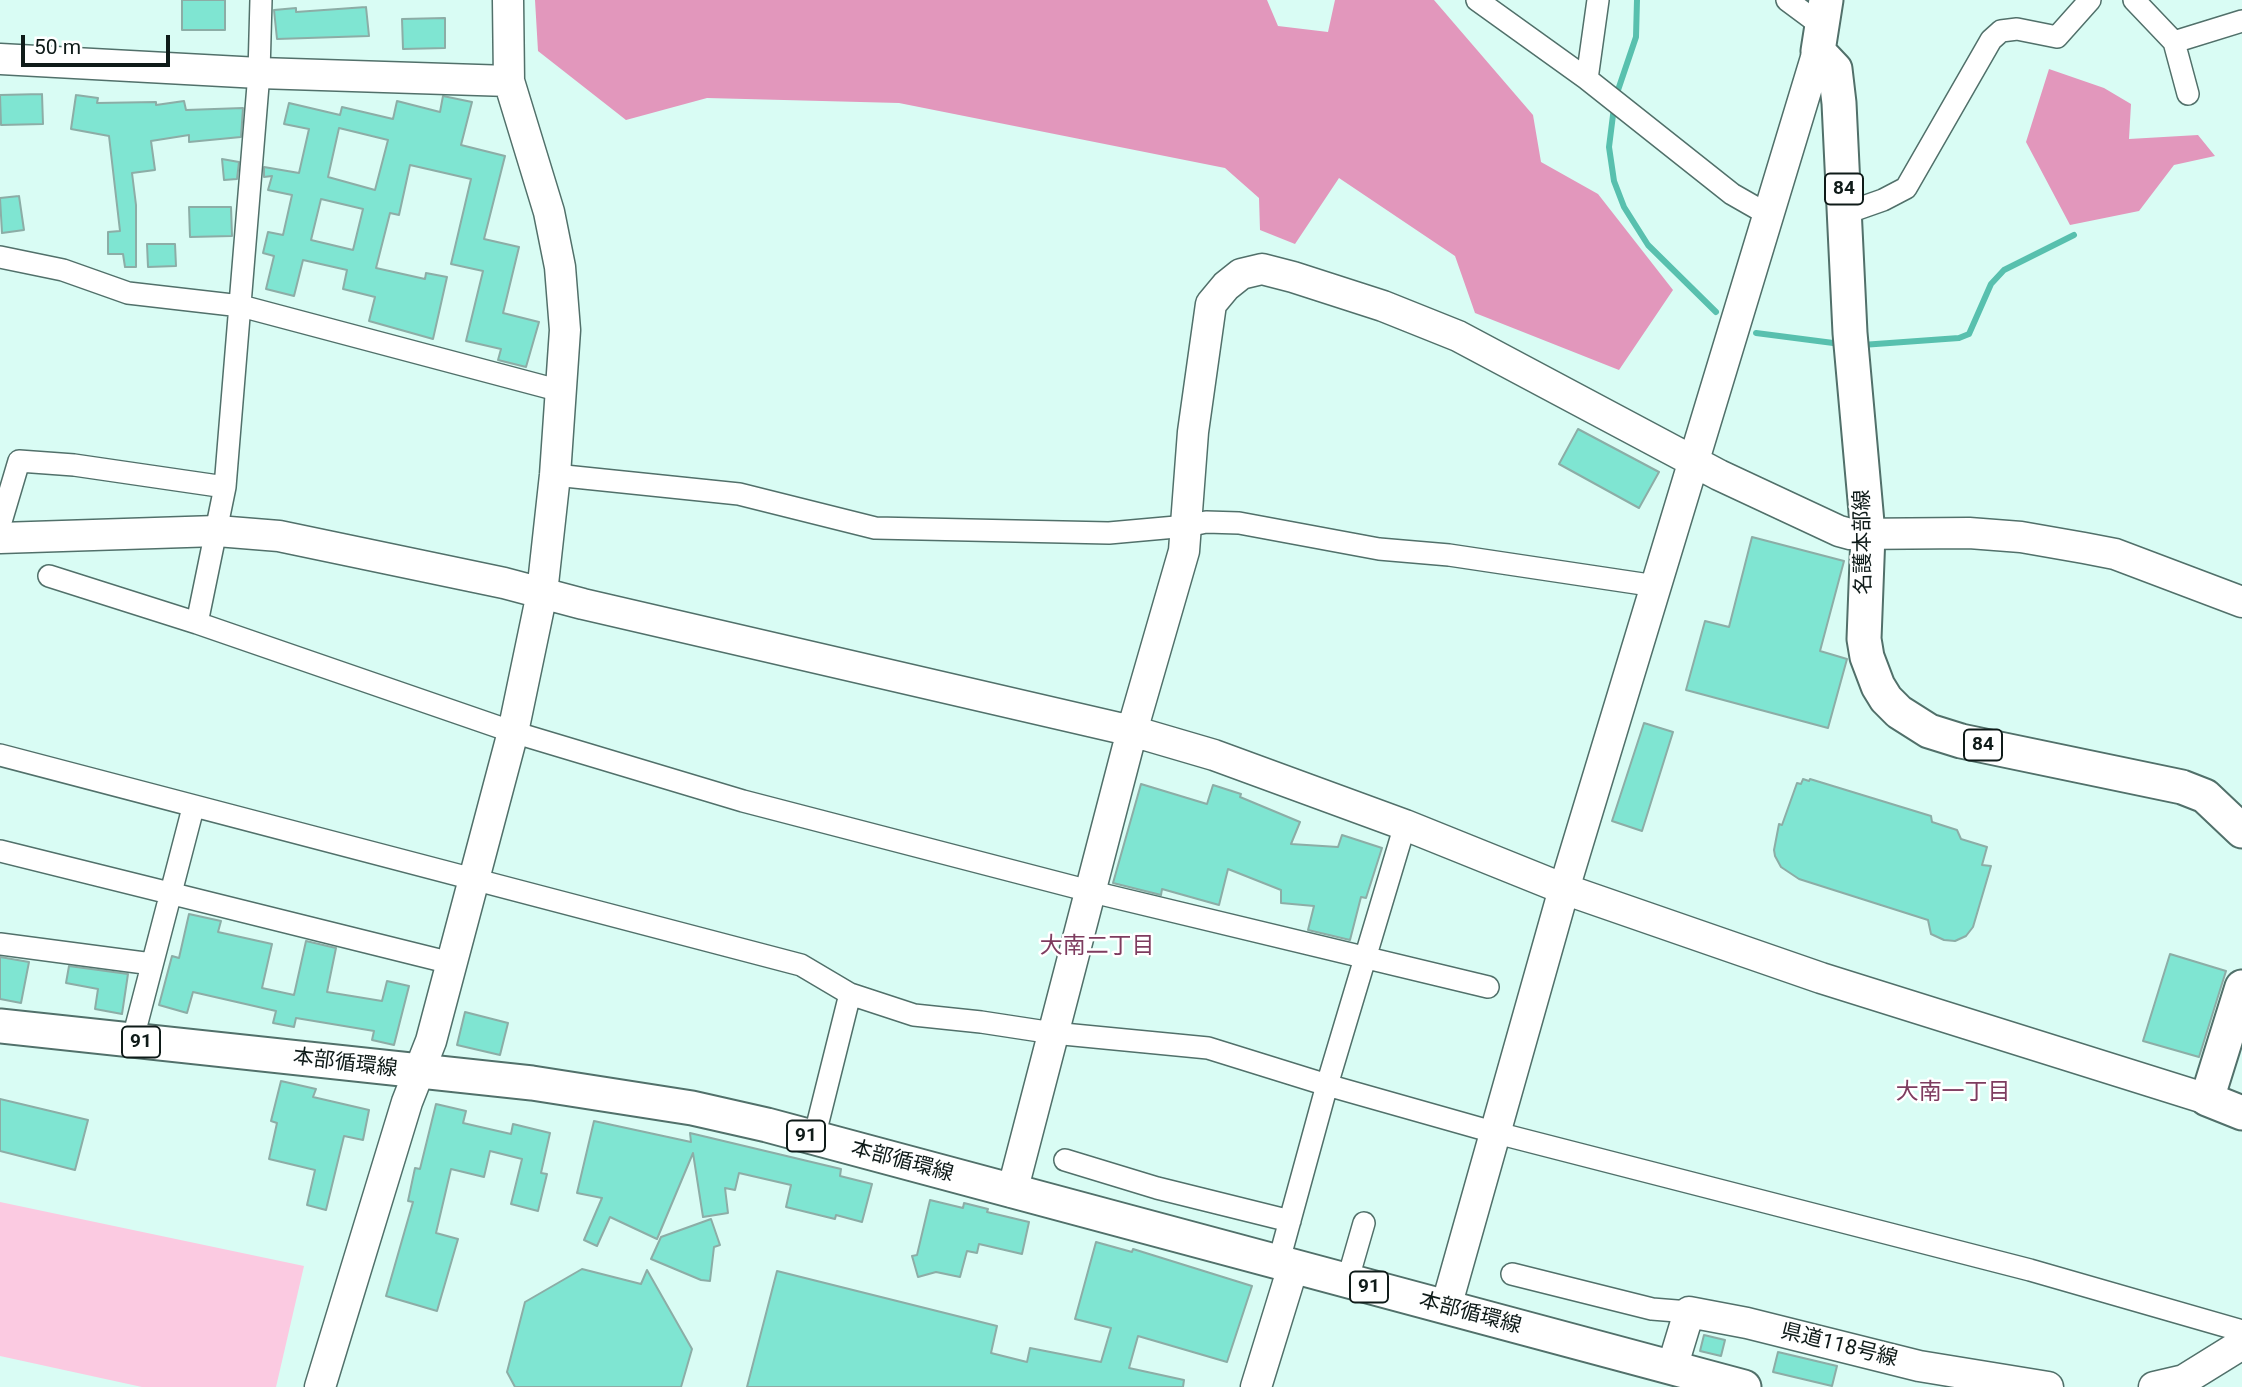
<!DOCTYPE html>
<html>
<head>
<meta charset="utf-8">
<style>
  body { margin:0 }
  #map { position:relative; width:2242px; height:1387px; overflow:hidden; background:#d9fcf4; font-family:Roboto,sans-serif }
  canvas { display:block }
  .scale { position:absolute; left:21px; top:35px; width:149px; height:32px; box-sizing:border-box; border:4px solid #0f1b19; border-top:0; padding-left:9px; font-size:21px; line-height:24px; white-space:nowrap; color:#0f1b19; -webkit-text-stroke:5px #fff; paint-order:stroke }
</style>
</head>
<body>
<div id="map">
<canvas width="2242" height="1387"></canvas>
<div class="scale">50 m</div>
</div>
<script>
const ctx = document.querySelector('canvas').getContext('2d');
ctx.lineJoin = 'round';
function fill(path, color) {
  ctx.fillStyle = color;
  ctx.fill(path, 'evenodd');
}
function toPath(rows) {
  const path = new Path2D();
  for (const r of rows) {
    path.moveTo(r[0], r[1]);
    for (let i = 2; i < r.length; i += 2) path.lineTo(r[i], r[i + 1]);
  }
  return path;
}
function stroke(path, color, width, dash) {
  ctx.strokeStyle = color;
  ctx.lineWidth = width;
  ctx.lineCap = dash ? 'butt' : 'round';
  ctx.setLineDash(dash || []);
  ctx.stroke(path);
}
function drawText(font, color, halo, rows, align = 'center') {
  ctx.font = font + ' Roboto,"Noto Sans JP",sans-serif';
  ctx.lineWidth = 5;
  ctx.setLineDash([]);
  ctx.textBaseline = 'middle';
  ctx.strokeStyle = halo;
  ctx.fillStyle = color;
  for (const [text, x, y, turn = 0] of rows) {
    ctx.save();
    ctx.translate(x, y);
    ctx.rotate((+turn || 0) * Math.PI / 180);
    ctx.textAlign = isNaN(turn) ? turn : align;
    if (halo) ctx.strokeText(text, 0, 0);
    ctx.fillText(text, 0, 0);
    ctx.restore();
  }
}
const green = toPath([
  [0,1202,304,1266,276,1387,142,1387,0,1356]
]);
const forest = toPath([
  [535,0,1267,0,1278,26,1328,32,1335,0,1434,0,1533,115,1541,162,1598,194,1673,290,1619,370,1475,313,1455,256,1339,178,1295,244,1260,230,1259,198,1225,168,899,103,707,98,626,120,538,51],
  [2049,69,2104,88,2131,104,2129,139,2198,135,2215,156,2174,165,2139,211,2070,225,2026,142]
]);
const stream = toPath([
  [1616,96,1636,37,1637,0],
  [1614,107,1609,147,1614,181,1624,207,1648,245,1716,312],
  [1756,333,1841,344],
  [1862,345,1959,338,1969,334,1991,284,2004,270,2074,235]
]);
const building = toPath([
  [182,0,225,0,225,30,182,30,182,0],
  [366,7,369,36,277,39,274,10,296,8,296,12,366,7],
  [445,18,445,48,403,49,402,19,445,18],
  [42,94,43,124,1,125,0,95,42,94],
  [76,95,98,98,97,103,156,102,156,105,184,101,186,110,243,108,241,137,189,142,189,135,151,141,155,170,132,173,136,205,136,267,125,267,123,254,108,254,108,232,120,231,109,136,71,129,76,95],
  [443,96,472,102,461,145,505,156,484,239,519,247,503,313,539,322,526,367,498,360,501,349,466,341,483,271,451,264,471,179,410,165,399,215,390,213,376,268,425,279,426,273,447,277,433,339,369,321,375,297,343,289,347,270,303,260,294,296,266,289,274,256,263,253,268,232,283,235,292,195,268,190,272,176,264,177,264,167,299,173,309,129,284,124,289,103,340,115,342,107,393,119,397,101,440,112,443,96],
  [339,128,388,140,375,190,328,177,339,128],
  [321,199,363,209,353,250,311,240,321,199],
  [222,159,239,162,237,179,224,180,222,159],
  [19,196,24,230,2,233,0,198,19,196],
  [189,207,231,207,232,236,190,237,189,207],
  [147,244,175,244,176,266,148,267,147,244],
  [1578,429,1659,472,1639,508,1559,464,1578,429],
  [1752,537,1844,561,1820,651,1847,659,1828,728,1686,690,1705,621,1729,627,1752,537],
  [1644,723,1673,732,1642,831,1612,821,1644,723],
  [1803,779,1809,781,1810,779,1931,816,1932,822,1957,830,1961,839,1987,847,1982,865,1991,866,1973,927,1966,936,1955,941,1944,940,1931,934,1928,920,1799,879,1781,867,1775,856,1774,850,1779,824,1782,825,1797,783,1801,784,1803,779],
  [1141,784,1207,804,1213,785,1241,794,1240,797,1300,822,1291,844,1338,847,1342,835,1382,848,1366,898,1361,897,1350,940,1308,930,1314,906,1281,903,1281,890,1228,869,1219,905,1162,889,1161,895,1113,883,1141,784],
  [189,914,221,921,218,932,272,944,262,988,294,995,306,941,336,948,327,992,382,1001,387,981,409,986,394,1045,372,1040,374,1031,296,1018,294,1027,273,1023,276,1011,193,992,187,1013,159,1005,172,956,179,958,189,914],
  [2170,954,2226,971,2199,1057,2143,1041,2170,954],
  [0,957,29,962,21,1003,0,999,0,957],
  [69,966,128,974,122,1014,95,1009,98,989,66,983,69,966],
  [465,1012,508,1023,500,1055,457,1045,465,1012],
  [281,1081,316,1089,313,1097,369,1110,363,1140,344,1136,326,1210,307,1205,315,1170,269,1159,277,1123,271,1121,281,1081],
  [0,1099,88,1120,75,1170,0,1151,0,1099],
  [436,1104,466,1111,463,1123,511,1134,513,1124,550,1133,541,1173,547,1174,538,1211,511,1204,522,1159,490,1151,484,1177,451,1169,436,1233,458,1239,437,1311,386,1296,413,1202,408,1201,415,1168,420,1169,436,1104],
  [594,1121,691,1142,690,1133,841,1169,840,1176,872,1184,862,1222,836,1215,835,1219,786,1207,791,1185,739,1173,735,1190,725,1188,728,1213,703,1217,693,1153,657,1239,610,1217,597,1246,584,1240,602,1198,577,1193,594,1121],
  [930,1200,963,1208,964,1203,988,1209,987,1212,1029,1222,1022,1254,979,1244,977,1253,967,1251,960,1277,936,1272,918,1277,912,1256,917,1255,930,1200],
  [711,1219,720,1245,714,1247,710,1281,701,1280,651,1259,661,1237,711,1219],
  [1096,1242,1132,1252,1133,1249,1252,1286,1227,1362,1138,1336,1129,1368,1184,1380,1183,1387,747,1387,777,1271,997,1326,991,1353,1027,1362,1030,1348,1101,1362,1111,1328,1075,1319,1096,1242],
  [582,1269,641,1284,647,1270,692,1349,681,1387,515,1387,507,1372,525,1302,582,1269],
  [1704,1335,1725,1340,1721,1356,1700,1351,1704,1335],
  [1778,1352,1837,1366,1832,1386,1773,1372,1778,1352]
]);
const street = toPath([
  [1477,0,1587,79,1732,194,1767,214],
  [1787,0,1822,26],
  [2134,0,2174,42,2242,21],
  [2174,42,2188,94],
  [1587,79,1598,0],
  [1846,213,1883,200,1906,188,1991,40,2001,31,2017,29,2057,37,2090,0],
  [0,257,63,270,128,293,241,306,561,391],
  [555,475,739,494,875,528,1109,533,1187,526,1206,522,1239,523,1379,549,1449,555,1656,586],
  [0,525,19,461,74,465,225,487],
  [49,576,197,623,513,732,743,801,1101,894,1488,987],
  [197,623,225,487,259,73,261,0],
  [0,755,801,965,850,994,914,1015,981,1022,1053,1033,1208,1048,1327,1085,1493,1132,2030,1270,2242,1331],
  [0,851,451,963],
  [0,944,152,964],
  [132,1042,193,808],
  [814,1138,850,994],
  [1065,1160,1157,1188,1290,1221],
  [1278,1264,1327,1085,1405,825],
  [1512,1274,1652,1309,1689,1312],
  [1347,1282,1364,1223]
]);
const secondary = toPath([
  [0,59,259,73,509,81],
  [0,538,217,531,279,536,504,583,583,604,1132,731,1214,755,1405,825,1564,889,1821,978,2207,1099],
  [1012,1192,1132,731,1184,551,1193,432,1211,304,1226,286,1241,274,1262,269,1293,277,1383,306,1458,336,1719,475,1839,531,1850,534,1969,533,2021,537,2084,548,2115,554,2242,602],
  [1446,1307,1564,889,1818,51],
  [1672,1368,1689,1312,1747,1323,1919,1366,2048,1387],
  [320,1387,407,1102,431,1041,513,732,542,593,555,475,565,330,560,267,549,212,509,81,508,0],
  [1256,1387,1293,1267],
  [2154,1387,2184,1380,2242,1344]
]);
const primary = toPath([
  [1826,0,1818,51,1835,69,1839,103,1850,333,1868,534,1864,639,1867,657,1878,686,1886,699,1899,712,1929,731,1961,741,2182,787,2205,796,2242,831],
  [2242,987,2207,1099,2242,1113],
  [0,1026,532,1083,692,1108,767,1125,1744,1387]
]);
const shields = [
  [1844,189,38],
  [1983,745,38],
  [141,1042,38],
  [806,1136,38],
  [1369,1287,38]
];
const shieldNames = [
  ["84",1844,189],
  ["84",1983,745],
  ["91",141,1042],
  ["91",806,1136],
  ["91",1369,1287]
];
const streetNames = [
  ["名護本部線",1864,542,-91],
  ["本部循環線",345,1064,7],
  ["本部循環線",902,1162,15],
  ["本部循環線",1470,1314,15],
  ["県道118号線",1839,1346,14]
];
const neighbourhoodNames = [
  ["大南二丁目",1097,947],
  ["大南一丁目",1953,1093]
];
fill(green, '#fbcae1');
fill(forest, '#e297bc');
stroke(stream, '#58c0ae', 6);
fill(building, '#7fe5d2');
stroke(building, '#8cada6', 2);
stroke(street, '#51706a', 24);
stroke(secondary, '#51706a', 33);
stroke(primary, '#51706a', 37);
stroke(street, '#fff', 21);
stroke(secondary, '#fff', 30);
stroke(primary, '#fff', 33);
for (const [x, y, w] of shields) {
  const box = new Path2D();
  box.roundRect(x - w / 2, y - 15.5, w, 31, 5);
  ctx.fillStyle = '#fff';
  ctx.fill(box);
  stroke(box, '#0f1b19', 2);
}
drawText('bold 19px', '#0f1b19', null, shieldNames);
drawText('21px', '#0f1b19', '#fff', streetNames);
drawText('23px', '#7e3c5f', '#fff', neighbourhoodNames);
</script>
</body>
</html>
